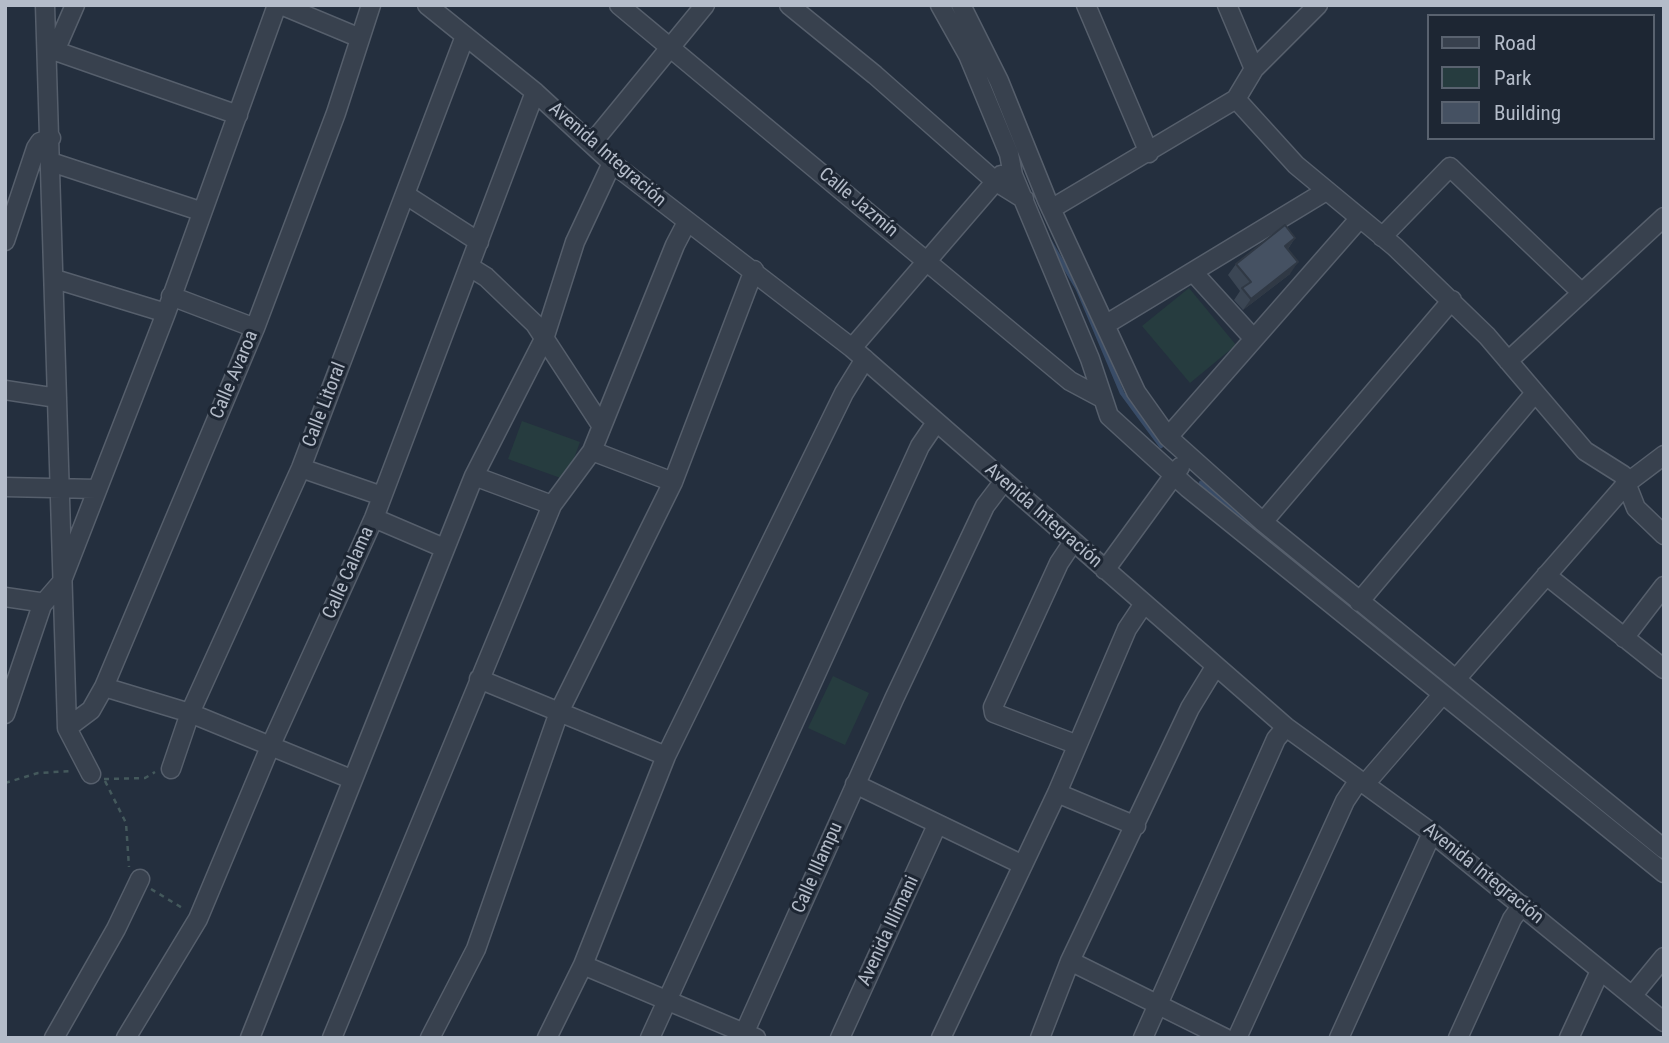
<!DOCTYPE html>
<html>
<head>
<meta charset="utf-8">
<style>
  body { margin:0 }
  #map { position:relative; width:1669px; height:1043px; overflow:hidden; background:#242f3e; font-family:"Roboto Condensed",sans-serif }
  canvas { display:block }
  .frame { position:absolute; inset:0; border:7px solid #b4bcc9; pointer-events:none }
  .legend { position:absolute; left:1427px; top:14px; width:228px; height:126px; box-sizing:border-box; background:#1d2633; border:2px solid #59626f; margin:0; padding:9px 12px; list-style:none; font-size:21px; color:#b4bcc9 }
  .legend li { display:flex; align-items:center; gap:14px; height:35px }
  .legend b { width:35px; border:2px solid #59626f }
</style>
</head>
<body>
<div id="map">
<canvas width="1669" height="1043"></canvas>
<div class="frame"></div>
<ul class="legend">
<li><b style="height:9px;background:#38414e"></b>Road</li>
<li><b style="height:19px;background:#263c3f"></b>Park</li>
<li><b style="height:19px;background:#455162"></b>Building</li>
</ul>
</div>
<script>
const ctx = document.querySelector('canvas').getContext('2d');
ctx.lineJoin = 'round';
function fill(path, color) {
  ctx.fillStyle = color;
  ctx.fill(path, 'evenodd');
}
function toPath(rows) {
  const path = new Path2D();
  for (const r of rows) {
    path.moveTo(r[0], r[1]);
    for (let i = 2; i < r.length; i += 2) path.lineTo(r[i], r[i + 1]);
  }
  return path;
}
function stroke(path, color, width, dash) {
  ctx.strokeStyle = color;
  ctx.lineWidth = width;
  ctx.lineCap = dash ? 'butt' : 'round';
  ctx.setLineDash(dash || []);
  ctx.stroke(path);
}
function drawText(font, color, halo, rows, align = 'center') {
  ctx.font = font + ' "Roboto Condensed",sans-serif';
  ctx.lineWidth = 6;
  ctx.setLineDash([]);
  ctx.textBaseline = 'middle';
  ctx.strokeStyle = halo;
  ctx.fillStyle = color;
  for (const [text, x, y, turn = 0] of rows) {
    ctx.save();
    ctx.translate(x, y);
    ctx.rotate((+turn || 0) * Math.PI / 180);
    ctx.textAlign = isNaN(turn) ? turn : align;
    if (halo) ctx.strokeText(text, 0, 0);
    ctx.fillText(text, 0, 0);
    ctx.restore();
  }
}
const green = toPath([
  [1189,288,1236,345,1190,383,1142,326],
  [522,421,580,442,566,480,508,459],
  [833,676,869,693,845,745,808,728]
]);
const stream = toPath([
  [1050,242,1078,289,1122,393,1161,446],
  [1201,483,1258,529]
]);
const path = toPath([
  [104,779,145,778,155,772],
  [105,781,126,823,129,867],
  [5,783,38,773,73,771],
  [151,889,184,909]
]);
const minor = toPath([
  [45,5,67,728,91,774],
  [281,5,360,38],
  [427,5,535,92,612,163,852,348,1286,727,1432,833,1664,1022],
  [619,5,1070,381,1100,397],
  [789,5,875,75,995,181,1024,199],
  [940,5,968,55,1009,154,1013,175,1090,359,1109,416,1188,488,1664,873],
  [961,5,999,81,1047,200,1136,392,1168,437,1263,522,1664,849],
  [1086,5,1149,153],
  [1227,5,1254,69],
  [47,48,238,115],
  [55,51,75,5],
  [1236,99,1296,165,1395,247,1487,336,1585,451,1623,475,1636,508,1664,535],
  [592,143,705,5],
  [51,162,200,211],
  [406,195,479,242],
  [1051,209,1236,99,1254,69,1318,5],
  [1382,237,1450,167,1582,293],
  [5,241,36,148,40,142,51,138],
  [470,267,486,277,535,324,601,425],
  [1193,272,1254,339],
  [55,279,166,313],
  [171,296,255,328],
  [1105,325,1326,191],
  [852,348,1001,175],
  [1508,361,1664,217],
  [5,390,57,398],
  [1168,437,1360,218],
  [592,451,673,482],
  [301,468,382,496],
  [474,476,552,505],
  [5,487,96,489],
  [374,518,444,548],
  [1263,522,1452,300],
  [1073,542,1059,563,993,707,994,713,1075,744],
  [1105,570,1180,467],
  [1546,575,1664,669],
  [5,597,39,602,42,605],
  [1359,602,1535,393],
  [1624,638,1664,586],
  [479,679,666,756],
  [1456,679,1627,483,1664,455],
  [104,687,190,713,351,779],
  [5,714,42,605,61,583,166,313,277,5],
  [67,728,91,710,104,687,255,328,336,113,371,5],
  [171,769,190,713,301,468,465,36],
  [855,784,1023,865],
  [1365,784,1442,695],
  [1057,793,1136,826],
  [1070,961,1225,1038],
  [583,965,756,1038],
  [1632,996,1664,957],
  [54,1038,116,929,140,879],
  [126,1038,198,919,270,747,374,518,535,92],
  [250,1038,474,476,544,339,575,242,612,163],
  [332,1038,552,505,592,451,675,245,687,222],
  [430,1038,476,949,559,712,673,482,754,270],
  [547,1038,583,965,666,756,844,393,865,359],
  [650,1038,920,446,935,424],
  [742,1038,894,699,985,506,1004,481],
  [840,1038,937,825],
  [941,1038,1057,793,1127,629,1143,605],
  [1040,1038,1070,961,1190,708,1215,667],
  [1143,1038,1276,739,1286,727],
  [1237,1038,1345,801,1359,780],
  [1339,1038,1432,833],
  [1458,1038,1512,919,1522,905],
  [1569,1038,1600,971]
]);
const wall = toPath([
  [1295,238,1288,249,1290,274,1243,310,1234,300,1240,291,1228,275,1236,264]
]);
const shadedWall = toPath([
  [1295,238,1287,250,1285,246],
  [1298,262,1290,274,1243,310,1251,299]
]);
const building = toPath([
  [1285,225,1295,238,1285,246,1298,262,1251,299,1242,288,1251,282,1236,264,1285,225]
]);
const streetNames = [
  ["Avenida Integración",607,155,41],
  ["Calle Jazmín",858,203,40],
  ["Calle Avaroa",235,375,-67],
  ["Calle Litoral",325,405,-69],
  ["Avenida Integración",1043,516,41],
  ["Calle Calama",349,573,-66],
  ["Calle Illampu",818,868,-66],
  ["Avenida Integración",1483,874,39],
  ["Avenida Illimani",889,931,-65]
];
fill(green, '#263c3f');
stroke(stream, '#394c67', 4.5);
stroke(minor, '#565f6c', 21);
stroke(path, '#44595c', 2.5, [5, 5]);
stroke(minor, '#38414e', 18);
fill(wall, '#3b4654');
fill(shadedWall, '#303945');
fill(building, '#455162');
stroke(building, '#303945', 2);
drawText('19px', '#b4bcc9', '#1d2633', streetNames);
</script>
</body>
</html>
